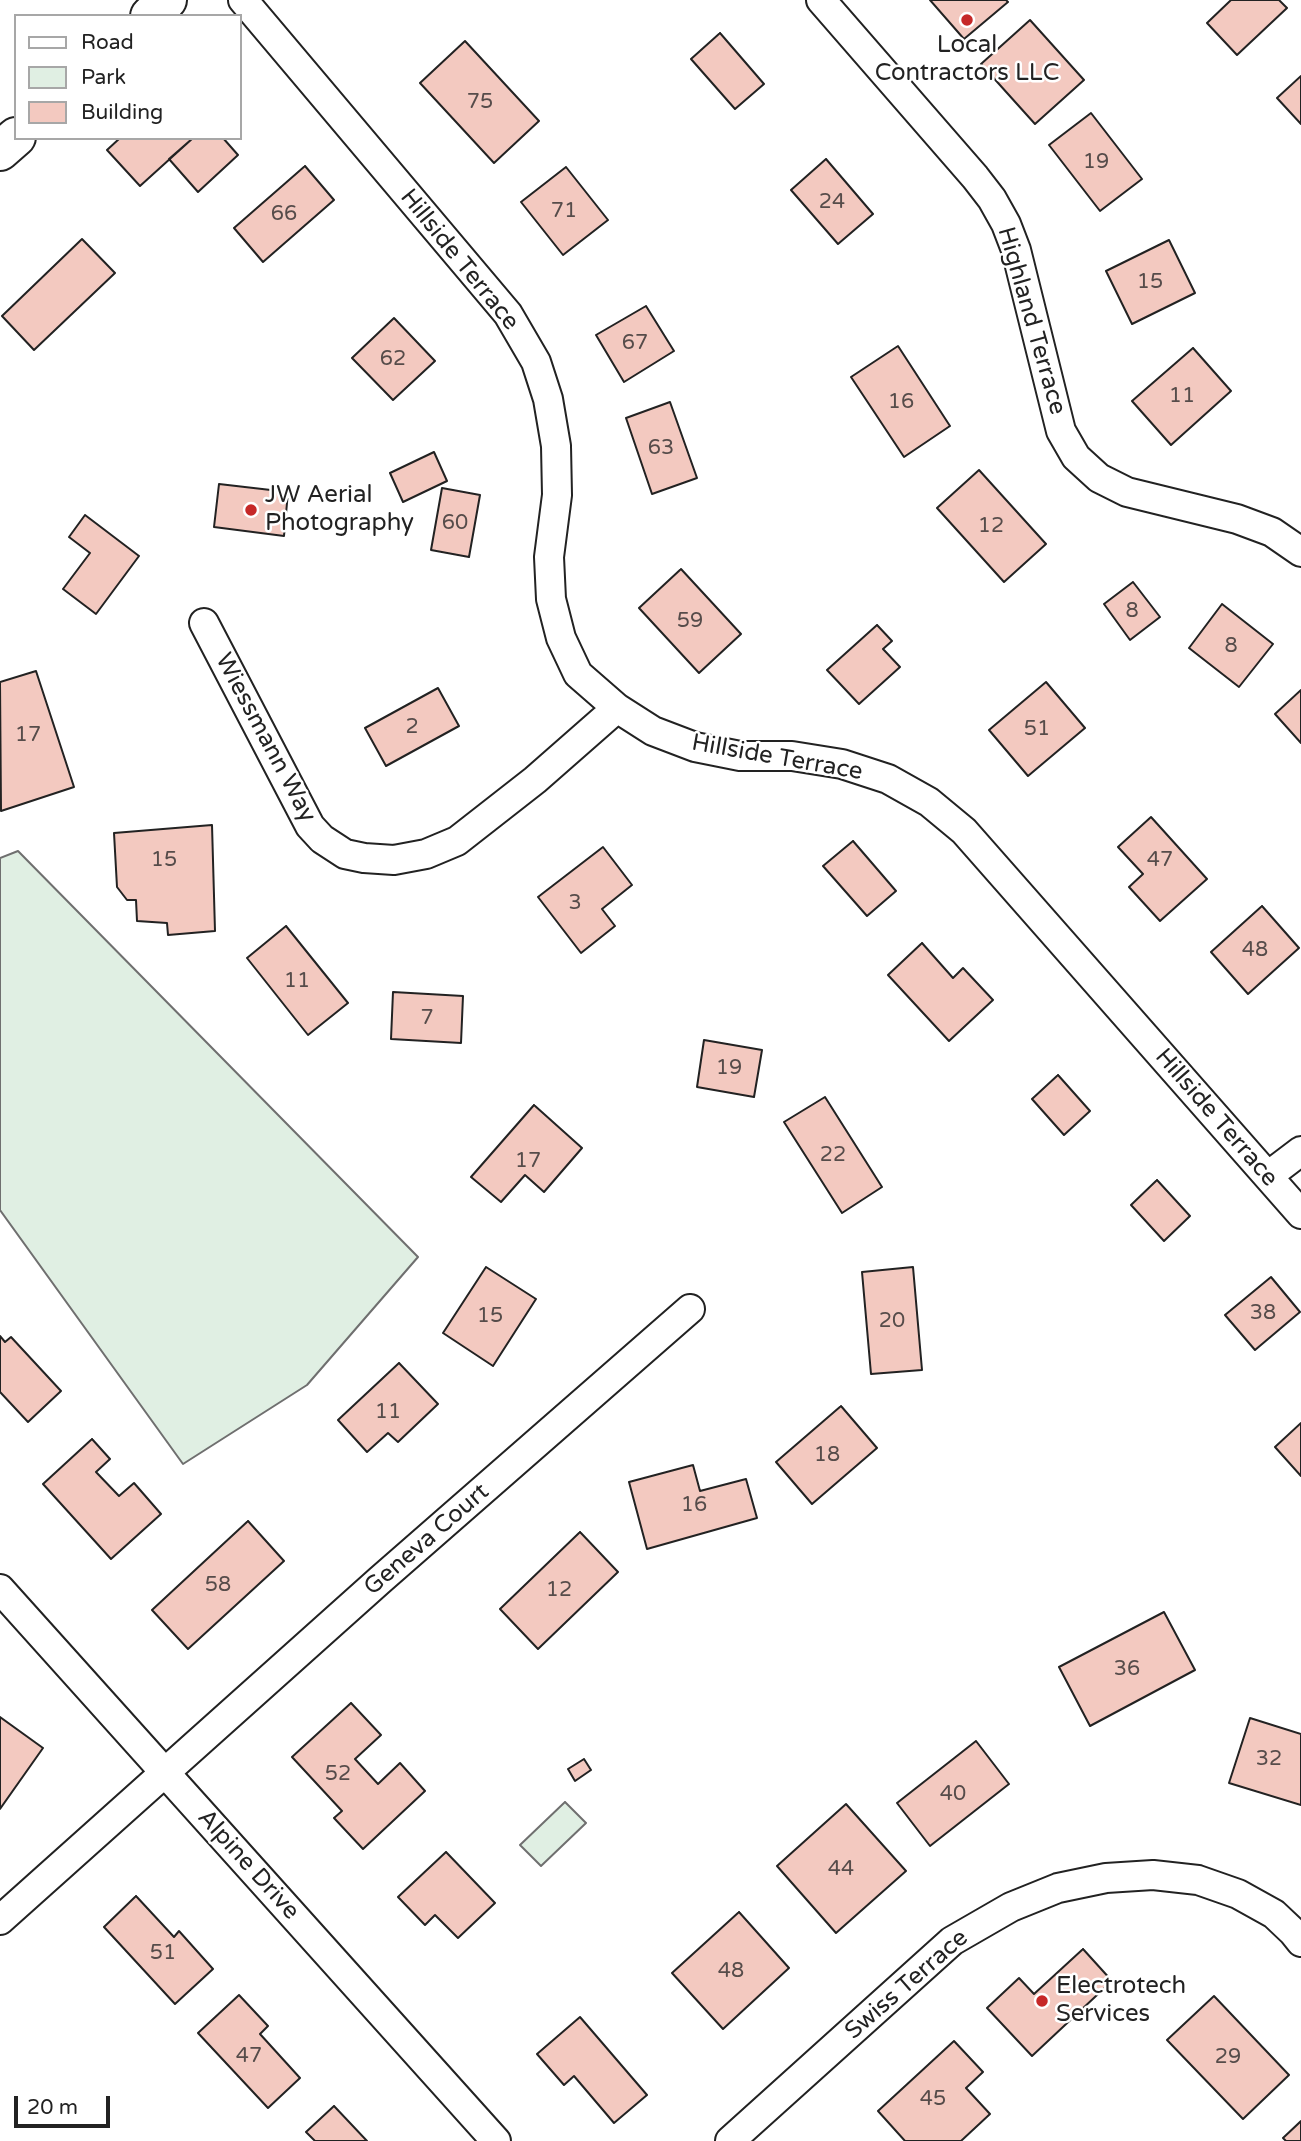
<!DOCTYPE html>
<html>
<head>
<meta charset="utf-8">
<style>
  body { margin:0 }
  #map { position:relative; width:1301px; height:2141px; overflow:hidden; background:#fff; font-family:"Varela Round",sans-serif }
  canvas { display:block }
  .legend { position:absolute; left:14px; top:14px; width:228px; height:126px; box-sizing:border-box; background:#fff; border:2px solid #a7a7a7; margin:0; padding:9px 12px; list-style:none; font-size:21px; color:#222 }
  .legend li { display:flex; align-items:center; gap:14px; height:35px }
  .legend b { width:35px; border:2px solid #a7a7a7 }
  .scale { position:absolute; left:14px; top:2096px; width:96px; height:32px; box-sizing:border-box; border:4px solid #222; border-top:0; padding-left:9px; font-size:21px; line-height:24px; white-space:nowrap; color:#222; -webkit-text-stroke:5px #fff; paint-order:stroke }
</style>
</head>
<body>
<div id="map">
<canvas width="1301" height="2141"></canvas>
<ul class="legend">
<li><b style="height:9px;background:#fff"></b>Road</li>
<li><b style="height:19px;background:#e0efe3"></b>Park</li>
<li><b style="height:19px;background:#f3c9c0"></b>Building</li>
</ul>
<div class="scale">20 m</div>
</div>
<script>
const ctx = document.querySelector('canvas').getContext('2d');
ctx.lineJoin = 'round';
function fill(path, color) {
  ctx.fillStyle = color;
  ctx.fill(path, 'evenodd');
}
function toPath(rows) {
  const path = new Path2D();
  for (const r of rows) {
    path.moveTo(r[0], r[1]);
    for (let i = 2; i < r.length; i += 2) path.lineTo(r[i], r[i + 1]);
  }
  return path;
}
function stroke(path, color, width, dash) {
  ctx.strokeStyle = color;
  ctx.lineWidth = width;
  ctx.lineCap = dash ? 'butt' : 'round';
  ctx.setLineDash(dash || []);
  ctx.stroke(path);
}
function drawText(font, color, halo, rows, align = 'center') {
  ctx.font = font + ' "Varela Round",sans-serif';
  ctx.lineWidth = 5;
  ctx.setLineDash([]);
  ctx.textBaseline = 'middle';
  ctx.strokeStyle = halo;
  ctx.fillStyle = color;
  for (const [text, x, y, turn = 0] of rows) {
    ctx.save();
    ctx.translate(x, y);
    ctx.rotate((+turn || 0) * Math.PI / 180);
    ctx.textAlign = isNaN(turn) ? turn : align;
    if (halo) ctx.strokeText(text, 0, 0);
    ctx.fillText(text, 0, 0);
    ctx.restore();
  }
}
const green = toPath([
  [18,851,418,1257,307,1385,183,1464,0,1210,0,858,18,851],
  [565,1802,586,1823,541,1866,520,1845,565,1802]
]);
const building = toPath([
  [930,0,1006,0,1008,2,964,39,930,0],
  [1231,0,1279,0,1287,8,1237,55,1207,23,1231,0],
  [1030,20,1084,80,1035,124,981,64,1030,20],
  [720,33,764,84,735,109,691,59,720,33],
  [465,41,539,121,494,163,420,83,465,41],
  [1301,76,1301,124,1277,98,1301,76],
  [1091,113,1142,179,1100,211,1049,145,1091,113],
  [120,138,193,138,140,186,107,150,120,138],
  [193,138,223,138,238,155,198,192,169,159,193,138],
  [826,159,873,214,838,244,791,190,826,159],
  [305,166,334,200,263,262,234,228,305,166],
  [566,167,608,220,563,255,521,202,566,167],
  [82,239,115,273,34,350,2,316,82,239],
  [1169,240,1195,293,1132,324,1106,271,1169,240],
  [646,306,674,351,624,382,596,335,646,306],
  [394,318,435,361,393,400,352,358,394,318],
  [898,346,950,426,904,457,851,377,898,346],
  [1193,348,1231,391,1171,445,1132,401,1193,348],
  [670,402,697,478,652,494,626,418,670,402],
  [434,452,447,481,403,502,390,473,434,452],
  [979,470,1046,544,1004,582,937,508,979,470],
  [219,484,288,492,284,536,214,527,219,484],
  [442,488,480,495,469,557,431,550,442,488],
  [85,515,139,556,96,614,63,589,90,553,69,537,85,515],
  [681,569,741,634,699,673,639,608,681,569],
  [1133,582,1160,617,1130,640,1104,604,1133,582],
  [1222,604,1273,644,1239,687,1189,648,1222,604],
  [877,625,892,641,883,649,900,667,859,704,827,670,877,625],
  [36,671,74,787,1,811,0,682,36,671],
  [1046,682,1085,728,1028,776,989,730,1046,682],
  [438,688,459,726,386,766,365,728,438,688],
  [1301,690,1301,743,1275,714,1301,690],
  [1151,817,1207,879,1160,921,1129,887,1143,874,1118,847,1151,817],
  [212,825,215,931,168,935,167,923,137,921,136,900,127,900,117,887,114,833,212,825],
  [853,841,896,891,867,916,823,866,853,841],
  [603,847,632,885,602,909,615,926,581,953,538,897,603,847],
  [1262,906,1299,948,1248,994,1211,952,1262,906],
  [286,926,348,1003,308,1035,247,958,286,926],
  [922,943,953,978,963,968,993,1000,949,1041,888,975,922,943],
  [393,992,463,996,461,1043,391,1039,393,992],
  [704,1040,762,1050,754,1097,697,1087,704,1040],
  [1058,1075,1090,1111,1064,1135,1032,1099,1058,1075],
  [825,1097,882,1187,842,1213,784,1122,825,1097],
  [534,1105,582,1148,544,1192,525,1175,501,1202,471,1177,534,1105],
  [1157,1180,1190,1216,1164,1241,1131,1205,1157,1180],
  [486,1267,536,1299,493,1366,443,1333,486,1267],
  [913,1267,922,1370,871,1374,862,1272,913,1267],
  [1271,1277,1300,1312,1255,1350,1225,1315,1271,1277],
  [0,1336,5,1342,11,1337,61,1391,28,1422,0,1392,0,1336],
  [399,1363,438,1404,398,1442,388,1433,367,1452,338,1420,399,1363],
  [841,1406,877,1448,812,1504,776,1462,841,1406],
  [1301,1423,1301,1476,1275,1447,1301,1423],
  [92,1439,110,1459,96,1472,119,1496,134,1483,161,1514,111,1559,43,1484,92,1439],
  [693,1465,700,1491,746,1479,757,1518,647,1549,629,1482,693,1465],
  [248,1521,284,1561,188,1649,152,1610,248,1521],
  [580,1532,618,1572,538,1649,500,1609,580,1532],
  [1164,1612,1195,1670,1090,1726,1059,1667,1164,1612],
  [351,1703,381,1735,355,1759,378,1784,400,1763,425,1791,363,1849,334,1818,342,1811,292,1757,351,1703],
  [0,1717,43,1748,0,1809,0,1717],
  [1250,1718,1301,1734,1301,1805,1229,1783,1250,1718],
  [976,1741,1009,1784,930,1846,897,1803,976,1741],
  [584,1759,591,1770,575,1781,568,1769,584,1759],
  [846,1804,906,1871,836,1933,777,1866,846,1804],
  [446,1852,495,1903,458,1938,435,1915,425,1925,398,1897,446,1852],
  [136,1896,174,1937,179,1931,213,1969,175,2004,104,1927,136,1896],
  [739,1912,789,1968,723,2029,672,1973,739,1912],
  [1083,1949,1112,1981,1032,2056,987,2008,1019,1978,1034,1994,1083,1949],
  [239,1995,268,2026,260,2034,300,2078,268,2108,198,2033,239,1995],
  [1214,1996,1289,2075,1243,2119,1167,2040,1214,1996],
  [580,2017,647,2095,614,2123,574,2076,564,2085,537,2054,580,2017],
  [954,2041,983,2072,966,2088,990,2114,961,2141,905,2141,878,2111,954,2041],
  [334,2106,367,2141,315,2141,306,2132,334,2106],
  [1301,2121,1301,2141,1286,2141,1283,2138,1301,2121]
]);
const street = toPath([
  [243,0,508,314,536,362,548,399,556,446,557,495,549,557,551,599,561,638,578,674,617,708,653,731,695,747,740,756,792,756,842,764,888,779,929,802,964,831,1301,1214],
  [821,0,975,177,992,199,1006,224,1016,250,1061,431,1076,457,1099,478,1127,492,1237,519,1272,532,1301,552],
  [204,623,310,826,322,839,345,854,364,858,394,860,426,854,457,841,535,780,617,708],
  [1268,1176,1301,1151],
  [0,1589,496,2141],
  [0,1920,380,1580,690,1309],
  [730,2141,952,1941,1011,1907,1058,1888,1106,1878,1153,1875,1198,1880,1238,1894,1274,1914,1293,1932,1301,1942]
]);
const secondary = toPath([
  [150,16,167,0],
  [0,151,16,137]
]);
const markers = [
  [967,20,7,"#c62828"],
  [251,510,7,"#c62828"],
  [1042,2001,7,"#c62828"]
];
const numberNames = [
  ["75",480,102],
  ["19",1096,162],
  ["24",832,202],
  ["71",564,211],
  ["66",284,214],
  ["15",1150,282],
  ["67",635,343],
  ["62",393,359],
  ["11",1182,396],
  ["16",901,402],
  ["63",661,448],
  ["60",455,523],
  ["12",991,526],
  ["8",1132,611],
  ["59",690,621],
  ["8",1231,646],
  ["2",412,727],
  ["51",1037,729],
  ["17",28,735],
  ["15",164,860],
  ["47",1160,860],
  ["3",575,903],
  ["48",1255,950],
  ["11",297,981],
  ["7",427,1018],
  ["19",729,1068],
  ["22",833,1155],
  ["17",528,1161],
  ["38",1263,1313],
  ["15",490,1316],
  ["20",892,1321],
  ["11",388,1412],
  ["18",827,1455],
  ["16",694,1505],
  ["58",218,1585],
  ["12",559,1590],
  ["36",1127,1669],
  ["32",1269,1759],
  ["52",338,1774],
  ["40",953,1794],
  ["44",841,1869],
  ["51",163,1953],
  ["48",731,1971],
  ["47",249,2056],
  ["29",1228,2057],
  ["45",933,2099]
];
const poiNames = [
  ["Local",967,46,"center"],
  ["Contractors LLC",967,74,"center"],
  ["JW Aerial",265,496],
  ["Photography",265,524],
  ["Electrotech",1056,1987],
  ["Services",1056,2015]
];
const streetNames = [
  ["Hillside Terrace",459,260,51],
  ["Highland Terrace",1031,321,74],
  ["Wiessmann Way",265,738,62],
  ["Hillside Terrace",777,758,10],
  ["Hillside Terrace",1216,1118,49],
  ["Geneva Court",427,1540,-41],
  ["Alpine Drive",248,1865,48],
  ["Swiss Terrace",907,1985,-41]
];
fill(green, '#e0efe3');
stroke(green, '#6f6f6f', 2);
fill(building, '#f3c9c0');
stroke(building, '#222', 2);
stroke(street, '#222', 32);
stroke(secondary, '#222', 42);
stroke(street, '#fff', 28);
stroke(secondary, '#fff', 38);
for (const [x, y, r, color] of markers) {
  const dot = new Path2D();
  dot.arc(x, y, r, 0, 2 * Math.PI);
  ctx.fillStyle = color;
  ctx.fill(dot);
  stroke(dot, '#fff', 2.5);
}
drawText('21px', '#564c4a', null, numberNames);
drawText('24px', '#222', '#fff', poiNames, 'left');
drawText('24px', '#222', '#fff', streetNames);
</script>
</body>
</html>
